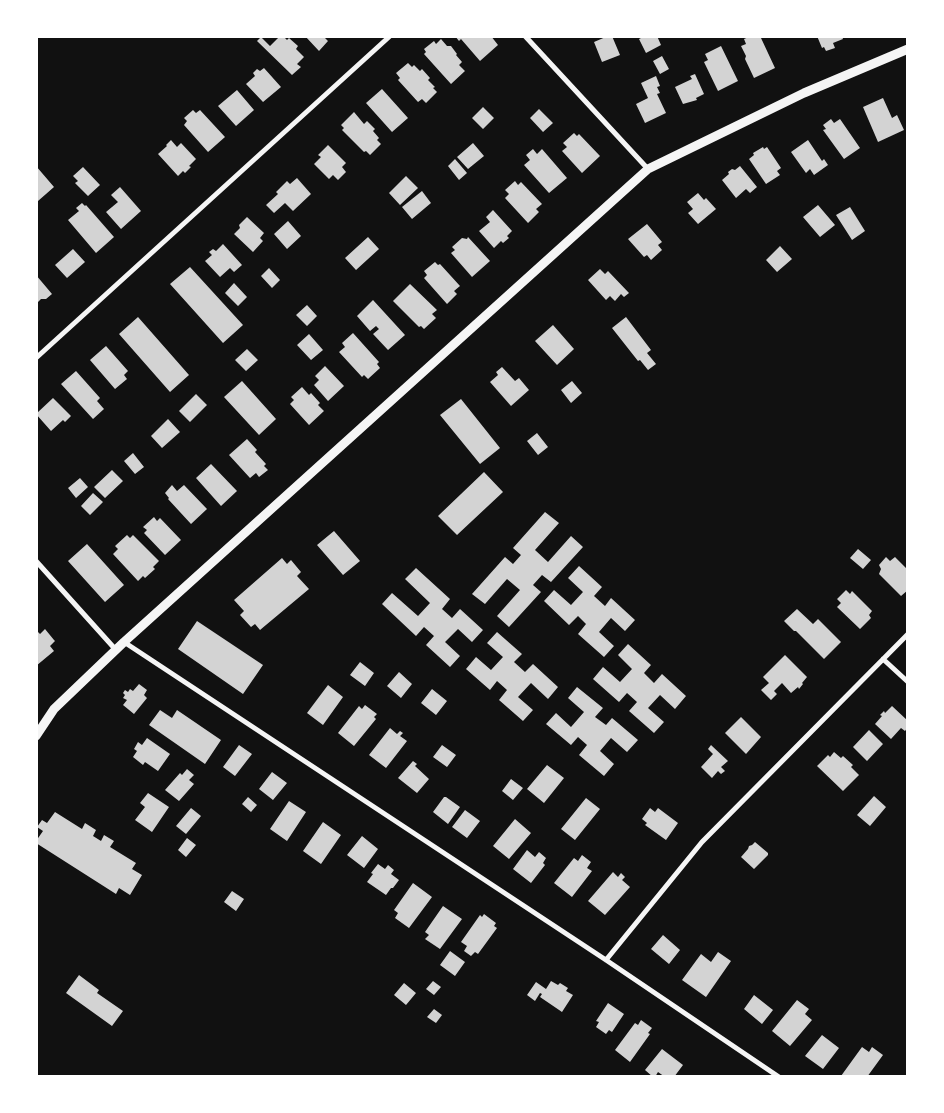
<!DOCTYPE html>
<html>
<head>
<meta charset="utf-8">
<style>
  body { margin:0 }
  #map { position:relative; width:944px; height:1113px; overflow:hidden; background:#111; font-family:Arial,sans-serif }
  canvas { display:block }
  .frame { position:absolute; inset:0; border:38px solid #fff; pointer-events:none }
</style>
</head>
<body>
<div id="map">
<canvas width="944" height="1113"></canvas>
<div class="frame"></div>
</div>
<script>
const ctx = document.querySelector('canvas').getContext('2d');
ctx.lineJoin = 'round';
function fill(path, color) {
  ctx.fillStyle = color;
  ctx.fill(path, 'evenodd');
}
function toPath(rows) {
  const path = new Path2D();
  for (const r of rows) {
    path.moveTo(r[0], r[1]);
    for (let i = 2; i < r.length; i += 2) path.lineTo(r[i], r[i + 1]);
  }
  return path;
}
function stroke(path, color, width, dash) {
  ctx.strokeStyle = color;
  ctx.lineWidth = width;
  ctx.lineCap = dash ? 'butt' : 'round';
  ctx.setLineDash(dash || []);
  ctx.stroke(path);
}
const building = toPath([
  [280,36,283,36,287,40,289,38,298,46,296,49,304,57,297,64,301,67,292,75,257,41,261,37,270,46],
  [305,36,328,36,325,38,328,41,319,51],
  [455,36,491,36,498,45,480,61,461,39,459,41],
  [608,36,612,36,620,55,602,62,594,42],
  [645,36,657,36,661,45,646,53,639,39],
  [751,36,758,36,761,38,775,68,754,78,745,59,746,56,741,46,746,44,744,39],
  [817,36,842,36,843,39,833,43,835,48,826,51,824,47,822,48],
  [441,39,447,46,451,46,457,54,456,55,462,62,459,65,465,71,451,84,424,54,426,52,424,49,434,41,436,44],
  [721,46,738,81,718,91,704,62,708,60,705,54],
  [662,56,669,69,660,74,653,61],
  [408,63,412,67,414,65,420,71,422,69,430,78,428,80,435,87,433,88,437,92,426,103,422,99,418,102,398,80,400,78,396,73],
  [264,68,281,87,263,102,246,84,255,76,253,73,257,69,260,71],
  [695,74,704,94,696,98,697,100,683,104,675,87,692,79,690,76],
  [656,76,660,86,657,87,660,93,657,94,666,113,645,123,636,104,648,98,641,83],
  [382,89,408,118,392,132,366,103],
  [237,90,254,110,236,126,218,106],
  [883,98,892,118,897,115,904,130,878,142,863,107],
  [483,107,494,118,483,129,472,118],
  [539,109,553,123,543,132,530,118],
  [193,110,196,113,200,110,225,137,208,152,184,125,187,121,184,118],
  [354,112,364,124,367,121,375,129,373,131,379,138,377,140,381,144,370,155,366,151,364,152,342,130,344,128,341,125],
  [831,119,834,123,840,119,860,148,844,159,823,130,826,129,823,125],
  [574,133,577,136,579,134,600,156,582,173,562,151,567,147,563,143],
  [171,140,177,147,181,143,196,159,189,166,191,167,185,173,183,171,178,176,158,154,167,146,166,145],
  [808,140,822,161,824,159,828,165,814,175,810,169,806,173,791,152],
  [473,143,484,156,468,169,457,157],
  [328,145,346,163,342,167,346,172,338,180,333,175,329,179,314,164,321,157,318,155],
  [763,147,764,149,767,147,781,168,777,171,780,175,766,184,749,159,754,155,753,153],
  [533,149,537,154,542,149,567,178,549,193,524,165,530,160,526,155],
  [455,159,467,173,459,180,448,166],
  [36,166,54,187,38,201,36,198],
  [740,166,757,187,750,193,746,189,736,198,722,180,729,174,728,172,732,169,735,170],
  [83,167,100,185,88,196,75,183,78,181,73,176],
  [406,176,418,188,400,205,389,193],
  [297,178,311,194,293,211,285,203,274,213,266,205,278,194,276,192,287,181,290,184],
  [515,181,518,185,521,182,542,204,536,209,539,212,528,223,505,198,509,194,505,190],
  [120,187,141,211,121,229,106,212,118,202,111,195],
  [422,191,431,203,412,219,402,207],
  [698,193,704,200,706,198,716,209,698,224,688,213,693,209,687,202],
  [82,203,85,206,86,205,114,237,96,253,68,220,79,211,76,208],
  [818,205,835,225,820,237,803,217],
  [850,207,865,231,852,240,836,215],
  [493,210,512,231,507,236,509,238,503,243,501,241,494,248,479,231,490,222,486,217],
  [247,217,264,233,260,238,263,241,253,252,234,234,240,228,239,225],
  [288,221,301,236,287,249,274,234],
  [647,224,662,242,658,245,662,250,651,260,647,255,644,257,628,239],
  [368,237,379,249,356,270,345,258],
  [468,237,490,261,472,277,451,253,455,250,452,247,462,238,467,239],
  [223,244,242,265,234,272,230,268,220,277,205,261,212,255,209,252,213,249,216,251],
  [780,246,792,259,777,272,766,260],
  [73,249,85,262,67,278,55,265],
  [435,262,438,265,440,264,460,286,454,291,457,294,447,304,424,278,427,275,424,271],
  [190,267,243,325,223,343,170,284],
  [269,268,280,280,272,288,261,276],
  [600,269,605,274,608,271,629,293,624,297,621,294,615,301,610,296,606,300,588,280],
  [36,275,52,294,46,299,41,299,36,304],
  [234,283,247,297,238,306,225,293],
  [410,284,437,310,432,314,436,318,424,329,421,326,419,327,393,301],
  [373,300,405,335,388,350,373,334,379,329,376,326,370,331,357,316],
  [307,305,317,316,307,326,296,315],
  [138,317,189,375,170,392,119,334],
  [626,317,651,350,647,353,656,364,648,370,640,360,638,361,612,328],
  [553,325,574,349,557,365,535,341],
  [353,333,379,362,377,364,380,368,368,379,364,375,362,377,339,352,345,347,342,343],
  [309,334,323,350,311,360,297,345],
  [106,346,128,371,124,375,127,379,115,389,90,360],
  [247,349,258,360,246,371,235,360],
  [325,366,344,386,328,401,314,385,319,380,315,376],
  [502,367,515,381,519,378,529,390,511,406,490,382,498,375,496,372],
  [76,371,100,398,97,401,104,409,93,419,61,384],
  [242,381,276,419,259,435,224,397],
  [572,381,582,393,571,403,561,390],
  [302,387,309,395,311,393,320,403,318,405,324,411,309,425,290,404,294,400,291,397],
  [196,394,207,405,190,422,179,411],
  [53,398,71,416,65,422,63,420,51,431,36,414],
  [461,399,500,448,480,464,440,415],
  [168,419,180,432,162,448,151,436],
  [537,433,548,447,538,455,527,441],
  [247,439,257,450,255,452,266,464,264,466,268,470,259,477,256,473,250,478,229,455],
  [133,453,144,467,135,474,124,461],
  [211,464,237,491,221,506,196,478],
  [112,470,123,481,105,498,94,487],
  [484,472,503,492,457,535,438,516],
  [80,478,88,487,76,498,68,488],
  [172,485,177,491,184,485,207,509,191,524,168,499,169,498,165,493],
  [93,493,103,502,90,515,81,506],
  [545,512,559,523,535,550,548,562,571,536,583,547,551,582,542,575,533,585,541,592,509,627,497,616,520,590,507,579,485,604,472,594,505,557,513,564,521,555,513,548],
  [154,517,157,521,160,518,181,540,165,555,144,533,147,530,143,527],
  [334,531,360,561,343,575,317,545],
  [127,535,130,538,133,535,159,561,153,567,155,569,145,578,143,576,138,581,113,554,118,549,115,546],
  [87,544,124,585,105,602,68,561],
  [858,549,871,560,863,569,850,558],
  [886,557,890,561,895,557,908,570,908,590,901,596,879,574,881,569,879,565],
  [282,558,287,564,291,560,301,572,297,576,309,589,260,630,255,624,251,627,240,615,244,611,234,600],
  [579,566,602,587,594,596,605,606,611,598,635,620,625,631,611,618,599,632,614,646,604,657,578,634,586,624,578,616,569,625,544,601,554,590,571,605,583,592,568,578],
  [416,568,450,599,442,609,452,618,460,609,483,630,472,642,458,629,445,642,460,656,450,667,426,645,434,636,424,627,416,636,382,604,392,593,418,616,430,603,405,579],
  [846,590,850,594,852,591,872,611,869,615,871,618,860,629,837,607,841,603,837,599],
  [797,609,813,624,818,619,841,642,824,659,796,631,794,631,784,621],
  [197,621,263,665,243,694,178,649],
  [45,629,54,640,55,641,50,646,54,651,36,666,36,630,40,634],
  [497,632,522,654,514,662,525,672,533,664,558,687,548,699,531,683,518,697,533,710,523,721,499,700,507,690,497,681,490,690,466,669,476,657,491,670,503,657,487,643],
  [628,644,651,665,644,673,654,683,662,674,686,696,675,709,660,695,648,708,664,722,654,733,629,711,637,702,627,693,619,702,593,679,603,667,620,682,632,669,618,655],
  [785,655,807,677,802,683,803,684,799,689,798,687,791,693,782,683,774,691,777,694,771,700,761,690,769,683,763,677],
  [360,662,374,673,365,686,350,675],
  [399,672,412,684,401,698,387,686],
  [139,684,147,690,144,695,147,698,134,714,123,705,127,700,123,698,125,695,123,693,125,690,128,692,130,689,133,691],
  [328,685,343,697,323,725,307,713],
  [577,687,603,708,595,717,606,725,612,718,638,740,627,752,611,738,600,751,614,764,604,776,579,755,587,745,578,737,571,745,546,724,556,713,571,727,584,712,568,698],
  [432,689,447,701,436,715,421,703],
  [365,705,377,714,374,717,376,719,354,746,338,733,359,706,362,709],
  [892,706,908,721,907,722,908,724,908,727,905,731,901,728,891,739,875,724,882,716,880,715,884,711,885,713],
  [160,710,172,718,177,710,221,740,205,764,149,725],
  [741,717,761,737,746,754,725,733],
  [390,728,397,734,400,731,403,733,400,736,407,741,386,768,369,755],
  [869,730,883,744,867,761,853,747],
  [147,738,170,754,158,771,145,762,143,765,133,757,137,751,134,749,138,742,142,745],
  [239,745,252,754,235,776,223,767],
  [442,745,456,755,447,767,433,757],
  [711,745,728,761,721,767,725,771,721,774,718,771,712,778,701,767,713,754,708,749],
  [834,752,841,758,843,756,853,765,851,767,859,775,843,791,817,766,828,755,830,757],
  [413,761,417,764,415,766,429,779,417,793,398,778],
  [547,765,564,778,544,803,527,789],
  [187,769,194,775,189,780,194,784,179,801,165,790,180,773,182,775],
  [272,772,287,783,273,800,259,789],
  [511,779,523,788,513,800,502,791],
  [148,793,169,807,152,832,135,820,145,807,140,803],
  [874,796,886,807,870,826,857,815],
  [248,797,257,805,251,812,242,804],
  [444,797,446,797,460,807,448,824,433,812],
  [586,798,600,809,575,840,561,829],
  [289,801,306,812,287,841,270,829],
  [191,808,201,816,186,834,176,826],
  [650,808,655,812,658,808,678,823,666,840,645,825,647,823,642,819],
  [465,810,480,821,467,838,452,827],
  [55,812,82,829,85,823,96,830,93,836,101,841,104,835,114,841,110,847,136,863,132,869,142,875,130,895,119,888,116,894,36,843,36,841,43,831,37,827,42,820,47,823],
  [515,819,531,833,509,859,493,846],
  [323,822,341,835,321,864,303,851],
  [362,836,378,849,364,868,347,855],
  [187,838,196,845,186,857,178,850],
  [755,842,768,853,768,855,754,869,741,857,748,849,749,846,752,845],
  [527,850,535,857,539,852,546,858,543,863,545,865,531,883,513,869],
  [582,855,591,862,587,868,592,871,572,897,554,883,574,858,578,861],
  [378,864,385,869,388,865,394,870,391,874,399,880,393,888,391,888,386,895,367,882,373,874,371,873],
  [613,872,618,877,621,873,625,877,622,880,630,887,605,915,588,901],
  [413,883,432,897,409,928,395,918,398,913,394,910],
  [232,891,244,899,236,911,224,902],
  [443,906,462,919,440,949,425,939,429,935,425,932],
  [484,914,496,923,494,926,497,928,478,954,475,952,471,956,464,951,467,946,461,942,480,915,482,917],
  [663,935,680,950,669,964,651,949],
  [450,951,465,962,455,976,440,965],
  [718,952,731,961,706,997,682,980,701,954,711,962],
  [79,975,99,990,97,993,123,1011,112,1026,66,993],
  [433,981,441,987,434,995,426,989],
  [551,981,558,985,560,983,568,988,566,991,573,995,562,1012,540,997,542,994,540,993,535,1001,527,995,536,982,546,989],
  [404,983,416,993,406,1005,394,995],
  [754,995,773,1010,762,1024,744,1009],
  [797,1000,809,1009,805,1014,812,1020,790,1046,772,1031],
  [608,1003,624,1014,612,1032,609,1030,606,1034,596,1027,599,1022,596,1021],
  [434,1009,442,1015,436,1023,427,1017],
  [641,1020,652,1028,648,1033,650,1034,630,1062,615,1050,635,1023,638,1025],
  [822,1035,839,1048,823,1069,805,1056],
  [862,1047,869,1052,872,1047,883,1055,867,1077,842,1077,841,1076],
  [662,1049,683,1065,674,1077,665,1077,658,1072,655,1077,653,1077,645,1070]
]);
const minor = toPath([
  [525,36,648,169],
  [36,358,390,36],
  [36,561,116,650],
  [124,642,606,960,779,1077],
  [883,659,908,682],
  [606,960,702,842,908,634]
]);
const tertiary = toPath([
  [36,736,54,709,124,642,648,169,804,93,908,49]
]);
fill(building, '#d3d3d3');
stroke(minor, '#f5f5f5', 5);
stroke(tertiary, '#f5f5f5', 9);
</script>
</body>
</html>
